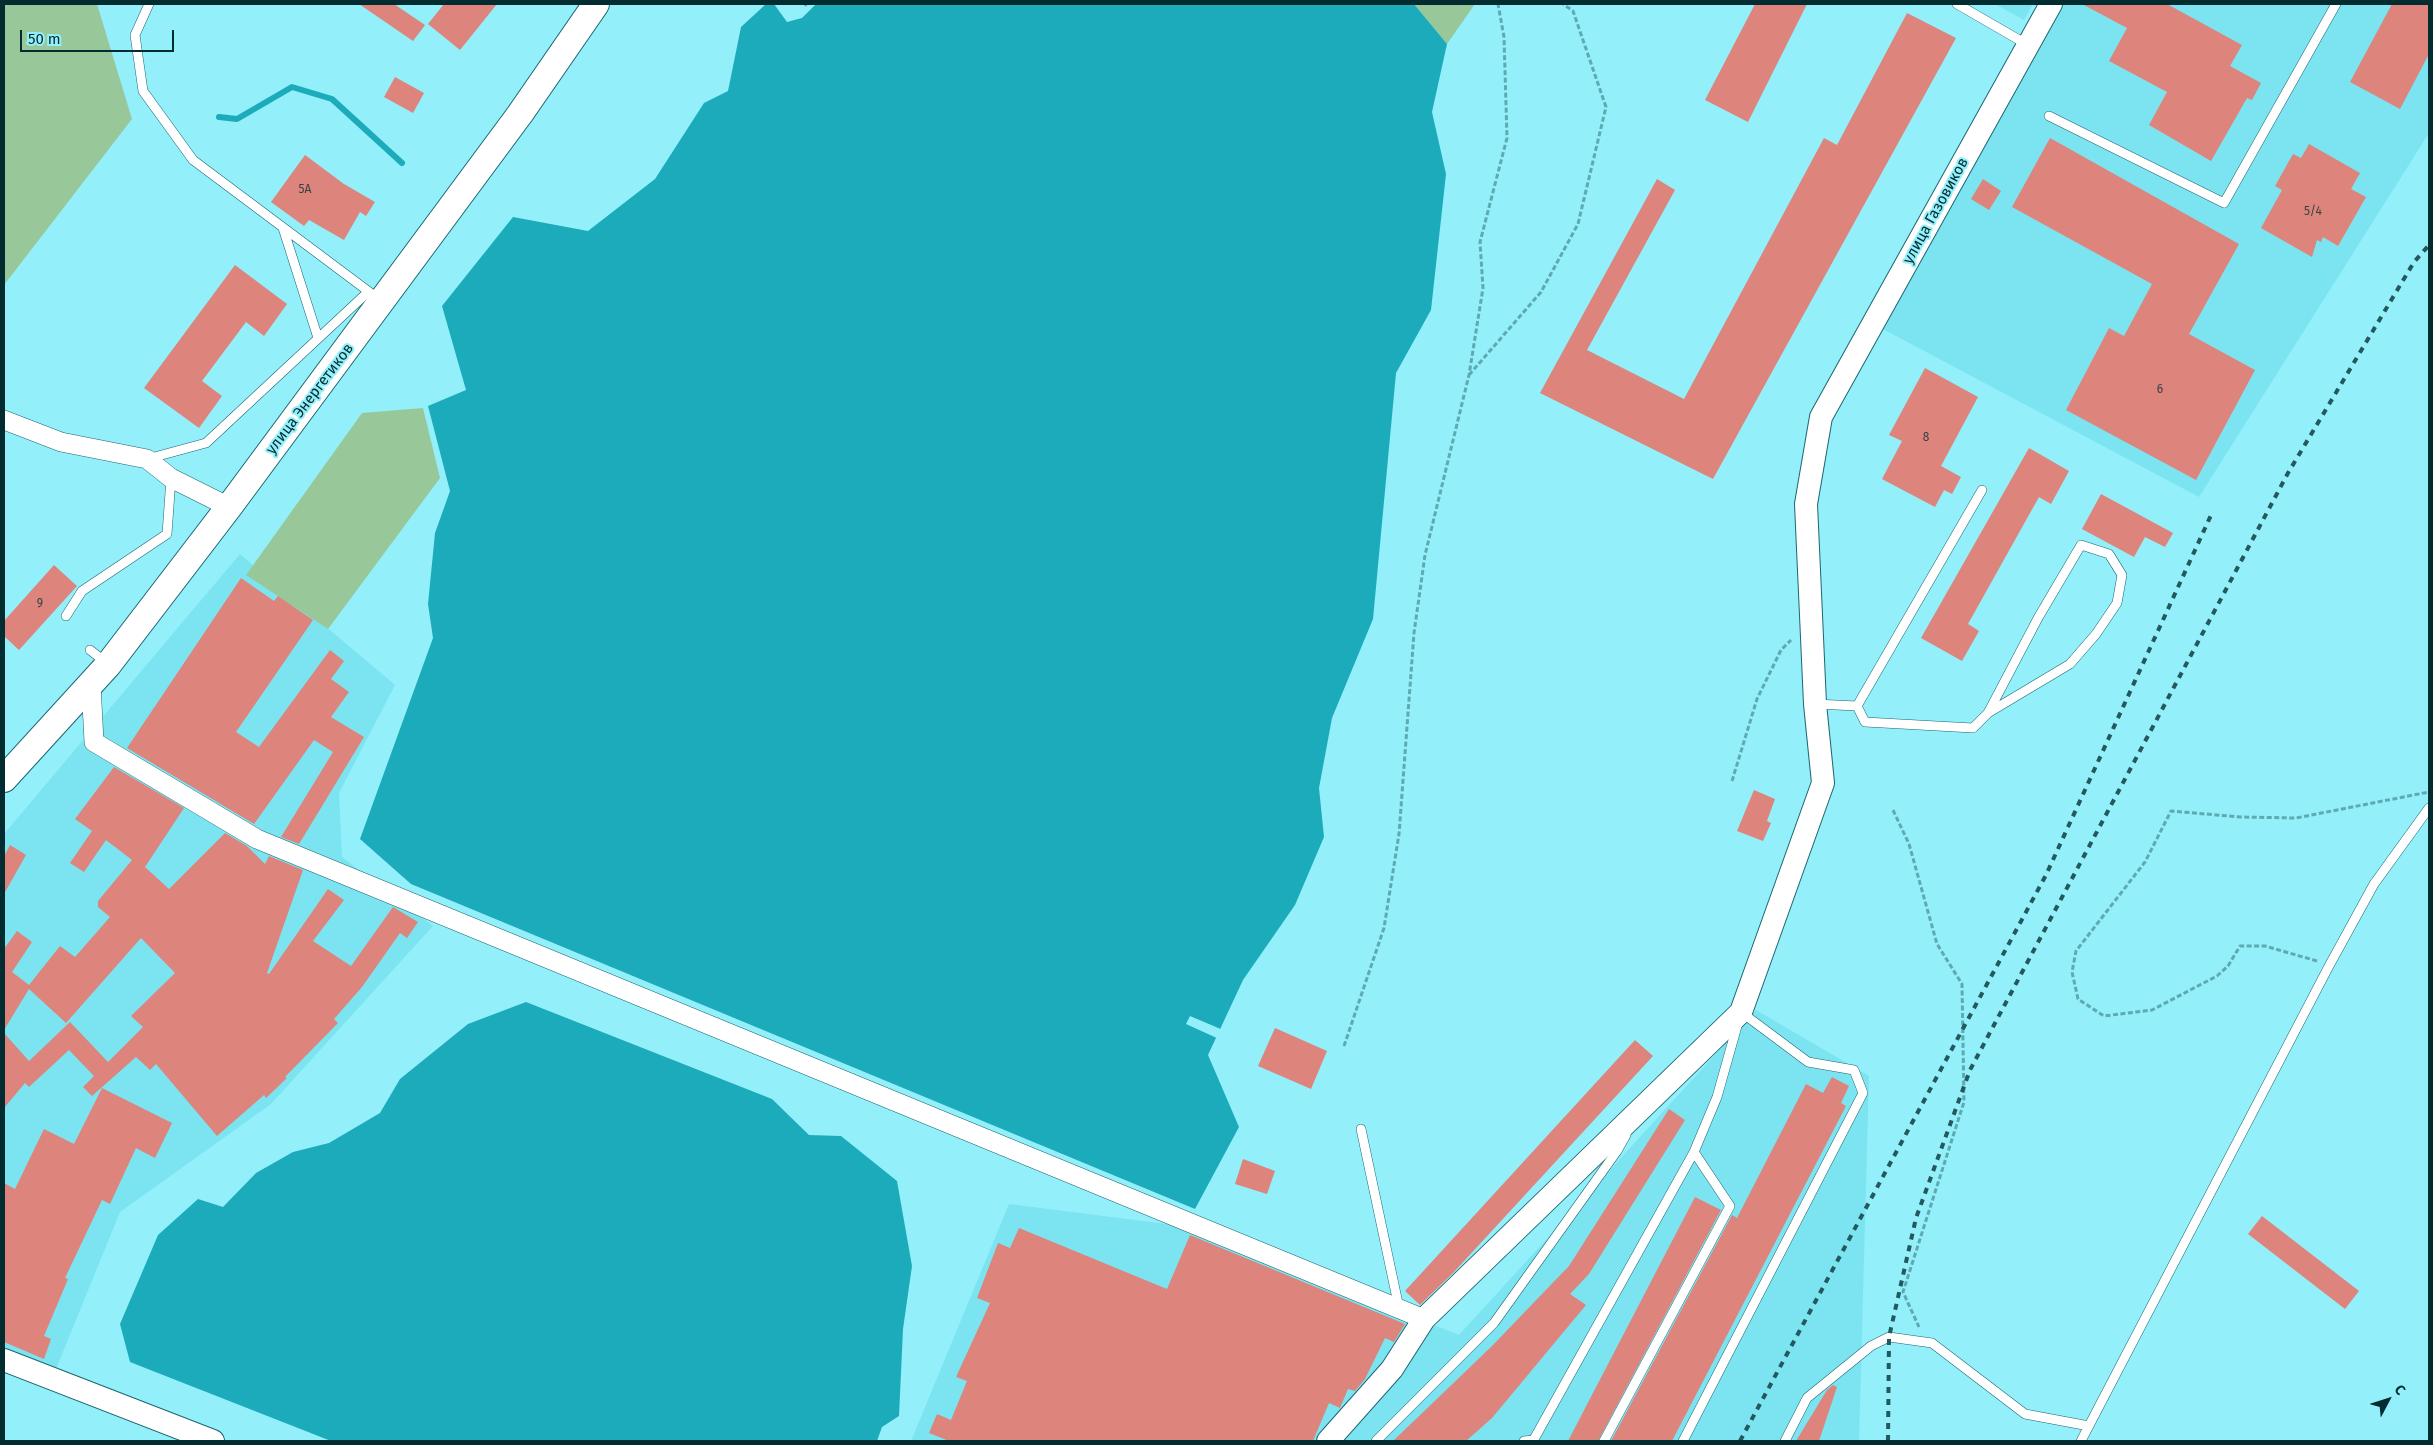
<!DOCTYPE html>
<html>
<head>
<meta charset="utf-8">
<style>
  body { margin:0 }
  #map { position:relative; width:2433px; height:1445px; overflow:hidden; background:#93effa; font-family:"Fira Sans",sans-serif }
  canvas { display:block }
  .frame { position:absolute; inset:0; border:5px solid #022c30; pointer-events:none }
  .north { position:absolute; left:2363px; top:1375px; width:50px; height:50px; -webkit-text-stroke:4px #93effa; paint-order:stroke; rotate:50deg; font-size:14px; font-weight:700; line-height:20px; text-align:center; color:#022c30 }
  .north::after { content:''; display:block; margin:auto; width:18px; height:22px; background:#022c30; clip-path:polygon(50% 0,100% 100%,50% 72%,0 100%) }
  .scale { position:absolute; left:20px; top:30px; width:154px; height:22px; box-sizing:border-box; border:2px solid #022c30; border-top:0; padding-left:6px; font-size:15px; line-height:18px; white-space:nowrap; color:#022c30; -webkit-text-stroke:4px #93effa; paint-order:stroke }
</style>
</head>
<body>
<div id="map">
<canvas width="2433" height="1445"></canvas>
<div class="frame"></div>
<div class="north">С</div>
<div class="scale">50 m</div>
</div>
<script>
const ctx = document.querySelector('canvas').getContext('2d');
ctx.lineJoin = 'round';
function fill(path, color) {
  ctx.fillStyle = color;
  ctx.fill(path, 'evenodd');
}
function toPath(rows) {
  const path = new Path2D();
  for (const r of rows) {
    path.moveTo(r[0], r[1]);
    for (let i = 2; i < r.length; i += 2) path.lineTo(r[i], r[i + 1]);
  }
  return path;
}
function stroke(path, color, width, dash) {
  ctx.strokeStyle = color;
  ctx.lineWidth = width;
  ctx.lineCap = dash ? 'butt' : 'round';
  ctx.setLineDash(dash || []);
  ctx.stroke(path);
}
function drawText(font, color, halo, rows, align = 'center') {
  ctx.font = font + ' "Fira Sans",sans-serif';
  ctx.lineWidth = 4;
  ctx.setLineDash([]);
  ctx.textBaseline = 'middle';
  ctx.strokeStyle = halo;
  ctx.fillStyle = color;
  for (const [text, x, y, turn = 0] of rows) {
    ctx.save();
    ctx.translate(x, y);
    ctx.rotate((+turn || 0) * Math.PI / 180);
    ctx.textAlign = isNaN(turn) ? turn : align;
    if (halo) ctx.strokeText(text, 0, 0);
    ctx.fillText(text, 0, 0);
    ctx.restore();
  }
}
const built = toPath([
  [1995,4,2033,4,2024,20],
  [2064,4,2429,4,2429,133,2199,497,1881,328],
  [240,554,395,685,339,793,342,857,433,926,271,1104,120,1212,56,1369,4,1348,4,834],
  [1756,1010,1869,1076,1859,1441,911,1441,1009,1204,1190,1227,1459,1335]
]);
const green = toPath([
  [4,4,97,4,132,119,4,285],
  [1414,4,1475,4,1447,44],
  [423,408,440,478,328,629,246,575,362,413]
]);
const water = toPath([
  [766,4,774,4,787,22,802,18,816,4,1414,4,1447,44,1432,112,1446,174,1431,310,1396,373,1373,619,1332,718,1319,788,1324,837,1295,905,1243,980,1208,1055,1239,1127,1195,1209,411,884,360,839,433,638,428,604,435,533,450,491,428,406,466,390,442,306,513,217,588,231,655,179,704,103,728,91,741,27],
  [526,1002,772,1099,809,1135,841,1136,897,1181,912,1266,903,1329,899,1416,882,1427,877,1441,331,1441,130,1362,120,1324,158,1235,198,1199,223,1207,256,1173,293,1152,329,1143,380,1113,400,1079,468,1024]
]);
const pier = toPath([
  [1190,1016,1223,1030,1219,1039,1186,1024]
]);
const stream = toPath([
  [219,117,237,119,292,87,332,99,402,163]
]);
const building = toPath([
  [359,4,394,4,425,25,413,41],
  [444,4,497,4,460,50,428,24],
  [1755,4,1807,4,1748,122,1705,100],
  [2082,4,2167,4,2242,45,2230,66,2261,83,2252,100,2247,98,2211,161,2149,125,2167,92,2109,61,2127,28],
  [2392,4,2429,4,2429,54,2400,109,2350,82],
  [1907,13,1956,38,1713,479,1540,393,1657,179,1675,190,1587,350,1684,399,1824,138,1837,145],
  [395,77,424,93,413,113,384,97],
  [2050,138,2239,244,2189,334,2255,370,2196,480,2066,410,2109,328,2124,336,2152,284,2012,207],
  [2309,144,2360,173,2351,189,2366,197,2338,246,2323,237,2321,242,2317,240,2312,257,2261,228,2282,190,2275,186,2293,154,2301,158],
  [305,155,344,184,375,202,366,216,360,212,344,240,309,220,304,226,271,202],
  [1983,179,2001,191,1989,210,1971,199],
  [235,265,287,304,264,336,246,322,202,381,222,396,199,428,144,388],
  [1925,368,1978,397,1941,466,1961,477,1952,494,1944,490,1935,507,1882,479,1902,441,1889,435],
  [2029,448,2069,471,2051,504,2039,497,1968,624,1979,631,1962,661,1921,638],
  [2101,494,2173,533,2165,547,2145,537,2134,557,2082,529],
  [54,565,77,586,19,650,4,636,4,621],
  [241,578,274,601,278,596,313,620,236,732,259,747,330,650,344,661,331,679,349,692,331,717,364,737,299,844,281,837,333,752,314,740,254,824,127,748],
  [114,767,184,808,145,867,169,889,225,833,247,846,265,864,269,856,303,870,267,973,269,974,328,889,344,900,313,941,351,966,393,907,418,922,407,938,400,933,362,987,334,1019,338,1023,285,1077,287,1078,266,1098,264,1095,217,1136,156,1064,150,1070,136,1057,92,1096,83,1087,94,1076,69,1050,29,1087,25,1083,4,1108,4,1033,29,1061,70,1022,108,1062,143,1027,131,1016,175,973,141,938,66,1023,29,989,4,1030,4,949,17,931,32,942,12,972,29,985,60,946,75,957,110,917,98,907,98,901,132,860,106,840,84,872,70,863,92,831,75,819],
  [1754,790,1775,799,1767,821,1771,823,1763,841,1737,831],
  [10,845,26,855,4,894,4,856],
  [1275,1028,1327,1051,1311,1089,1258,1066],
  [1635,1040,1653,1056,1454,1272,1420,1305,1405,1291],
  [1832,1077,1849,1086,1841,1103,1846,1106,1672,1441,1611,1441,1732,1215,1737,1218,1806,1084,1823,1093],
  [102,1088,172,1123,155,1158,136,1148,110,1204,102,1200,65,1278,68,1279,44,1336,51,1339,44,1359,4,1342,4,1183,15,1189,44,1129,74,1144],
  [1669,1109,1685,1120,1589,1274,1570,1294,1586,1305,1492,1418,1466,1441,1393,1441,1492,1346,1569,1266],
  [1243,1159,1275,1171,1267,1194,1235,1184],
  [1695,1197,1721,1210,1598,1441,1568,1441],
  [2262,1216,2359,1291,2345,1309,2248,1234],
  [1019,1228,1167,1289,1190,1235,1405,1324,1394,1342,1385,1338,1365,1379,1355,1391,1348,1389,1340,1408,1329,1403,1313,1441,949,1441,929,1433,937,1414,951,1420,967,1381,956,1377,990,1303,977,1298,998,1243,1010,1248],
  [1833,1385,1837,1387,1819,1441,1796,1441,1827,1390]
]);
const path = toPath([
  [805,6,806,4],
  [1469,375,1541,292,1578,224,1606,107,1573,11,1563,4],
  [1732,781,1757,699,1781,650,1791,640],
  [1893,810,1909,844,1937,944,1962,984,1964,1102,1903,1292,1919,1327],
  [2317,961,2265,946,2240,946,2228,966,2217,976,2152,1010,2104,1016,2078,999,2072,972,2076,951,2145,862,2171,811,2240,817,2296,818,2429,792],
  [1344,1046,1384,928,1399,834,1414,633,1425,555,1469,375,1483,288,1480,242,1507,138,1504,37,1498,4]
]);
const service = toPath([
  [149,4,135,35,143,91,193,160,380,300],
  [1957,4,2028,45],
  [2049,116,2224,203,2336,4],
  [283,228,318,338],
  [147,459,206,443,368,292],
  [66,616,82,591,167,534,171,478],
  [90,650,108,664],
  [1815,704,1857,706,1982,490],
  [1857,706,1865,722,1973,728,1988,713,2038,618,2081,545,2109,554,2122,575,2117,603,2096,634,2070,664,1988,713],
  [1361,1129,1399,1308],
  [1376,1441,1494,1323,1617,1151,1626,1135],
  [1524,1441,1534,1440],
  [1533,1441,1694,1152,1717,1097,1741,1012,1808,1062,1854,1070,1863,1093,1683,1441],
  [1604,1441,1730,1206,1694,1152],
  [1785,1441,1807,1398,1871,1346,1889,1337,1932,1343,2025,1414,2089,1426],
  [2081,1441,2329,966,2374,884,2429,808]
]);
const minor = toPath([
  [4,420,61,442,147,459,171,478,229,507],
  [91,684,94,742,257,839,1424,1319]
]);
const tertiary = toPath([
  [4,1360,213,1441],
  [1328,1441,1392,1369,1424,1319,1741,1012,1823,783,1815,704,1806,504,1821,417,2051,4]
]);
const secondary = toPath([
  [4,779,108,665,229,507,520,114,596,4]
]);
const rail = toPath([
  [1740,1441,2046,875,2212,513],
  [1888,1441,1889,1337,1916,1218,1970,1070,2288,473,2414,262,2429,245]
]);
const numberNames = [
  ["5А",305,190],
  ["5/4",2313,212],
  ["6",2160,390],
  ["8",1926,438],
  ["9",40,604]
];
const streetNames = [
  ["улица Газовиков",1936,211,-61],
  ["улица Энергетиков",310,399,-53]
];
fill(built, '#7ce4f1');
fill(green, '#98c89a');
fill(water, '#1cabba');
fill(pier, '#93effa');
stroke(stream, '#1cabba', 6);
fill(building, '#dd847c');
stroke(service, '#1c666f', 10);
stroke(minor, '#1c666f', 20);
stroke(tertiary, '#1c666f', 24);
stroke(secondary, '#1c666f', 28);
stroke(path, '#5fa9b2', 3, [5, 2.5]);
stroke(service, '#fff', 9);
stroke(minor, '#fff', 19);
stroke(tertiary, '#fff', 22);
stroke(secondary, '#fff', 26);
stroke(rail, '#23585d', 4, [6, 6]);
drawText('12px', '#394243', null, numberNames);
drawText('15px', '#022c30', '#93effa', streetNames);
</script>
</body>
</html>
